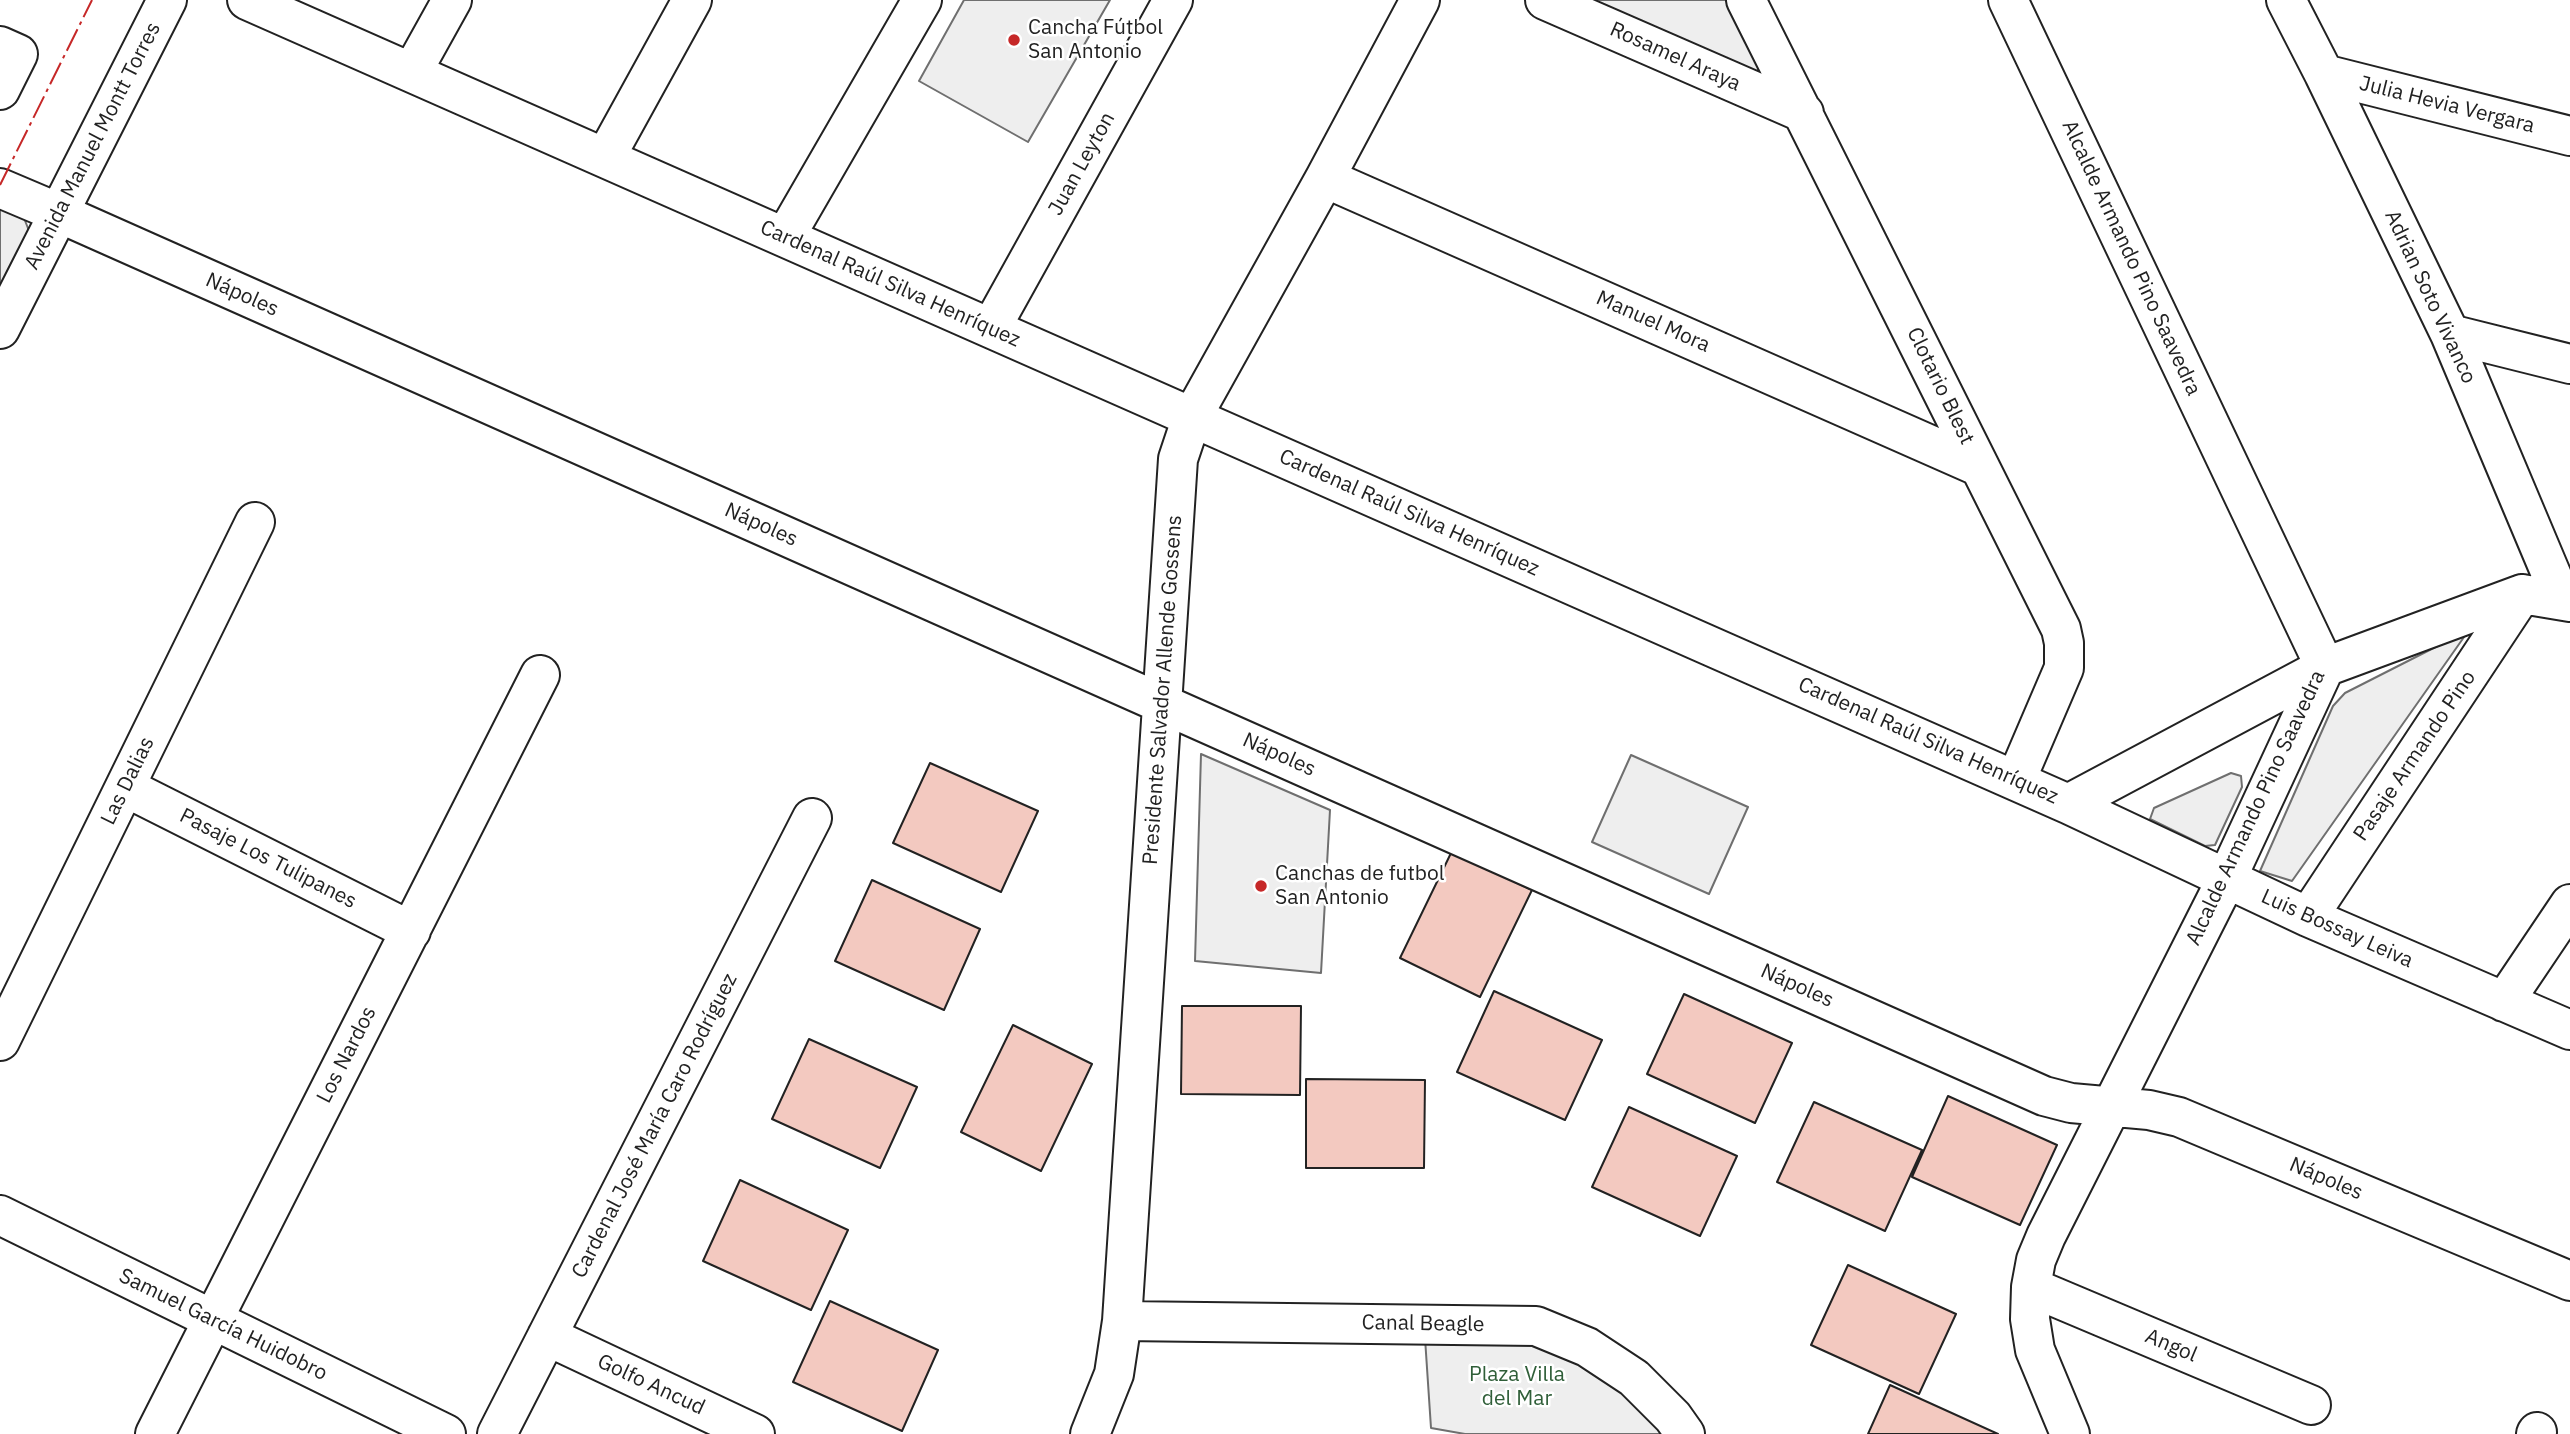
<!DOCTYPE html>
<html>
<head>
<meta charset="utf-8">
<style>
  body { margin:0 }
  canvas { display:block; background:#fff }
</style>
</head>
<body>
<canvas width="2570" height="1434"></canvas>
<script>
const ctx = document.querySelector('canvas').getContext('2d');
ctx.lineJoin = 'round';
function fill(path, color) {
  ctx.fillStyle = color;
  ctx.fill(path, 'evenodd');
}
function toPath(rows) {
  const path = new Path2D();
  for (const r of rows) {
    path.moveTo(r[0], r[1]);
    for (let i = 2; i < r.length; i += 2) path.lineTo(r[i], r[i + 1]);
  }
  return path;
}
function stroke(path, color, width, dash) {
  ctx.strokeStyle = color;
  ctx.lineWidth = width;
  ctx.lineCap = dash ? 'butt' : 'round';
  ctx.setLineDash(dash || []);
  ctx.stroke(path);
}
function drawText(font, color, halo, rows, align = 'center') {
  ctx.font = font + ' "IBM Plex Sans",sans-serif';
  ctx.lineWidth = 5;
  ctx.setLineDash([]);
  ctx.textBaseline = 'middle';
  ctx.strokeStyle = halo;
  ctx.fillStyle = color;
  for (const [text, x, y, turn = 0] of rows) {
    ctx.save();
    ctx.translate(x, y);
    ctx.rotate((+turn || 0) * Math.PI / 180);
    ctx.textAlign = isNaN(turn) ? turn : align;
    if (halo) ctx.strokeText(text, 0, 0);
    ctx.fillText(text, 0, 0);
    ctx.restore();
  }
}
const green = toPath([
  [964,0,1110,0,1028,142,919,81,964,0],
  [1578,0,1726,0,1761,72,1744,77,1578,0],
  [0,206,24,218,31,236,0,296,0,206],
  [2469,630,2292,881,2260,871,2333,706,2345,693,2469,630],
  [1201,754,1330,810,1321,973,1195,961,1201,754],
  [1631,755,1748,807,1709,894,1592,842,1631,755],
  [2231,773,2241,776,2242,787,2215,845,2205,846,2150,819,2154,808,2231,773],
  [1425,1338,1519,1338,1580,1356,1635,1391,1667,1434,1465,1434,1431,1428,1425,1338]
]);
const building = toPath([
  [930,763,1038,811,1001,892,893,843,930,763],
  [1452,851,1532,890,1480,997,1400,958,1452,851],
  [872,880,980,929,944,1010,835,961,872,880],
  [1494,991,1602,1040,1565,1120,1457,1072,1494,991],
  [1684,994,1792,1043,1755,1123,1647,1074,1684,994],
  [1182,1006,1301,1006,1300,1095,1181,1094,1182,1006],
  [1013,1025,1092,1064,1041,1171,961,1132,1013,1025],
  [809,1039,917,1087,880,1168,772,1119,809,1039],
  [1306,1079,1425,1080,1424,1168,1306,1168,1306,1079],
  [1948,1096,2057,1145,2020,1225,1912,1177,1948,1096],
  [1814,1102,1922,1150,1885,1231,1777,1182,1814,1102],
  [1629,1107,1737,1156,1700,1236,1592,1187,1629,1107],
  [740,1180,848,1230,811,1310,703,1261,740,1180],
  [1848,1265,1956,1314,1919,1394,1811,1345,1848,1265],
  [830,1301,938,1350,902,1431,793,1382,830,1301],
  [1890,1385,1998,1434,1868,1434,1890,1385]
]);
const street = toPath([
  [247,0,2068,804,2308,917,2570,1030],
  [1545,0,1804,113],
  [1746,0,2061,629,2064,643,2064,668,2016,780],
  [2008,0,2325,667,2226,880,2046,1236,2036,1260,2031,1287,2030,1319,2035,1350,2070,1434],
  [2286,0,2324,74,2450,334,2562,600],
  [0,46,18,54,0,90],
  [412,72,452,0],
  [2324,74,2570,136],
  [605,158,692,0],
  [1325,178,1980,467],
  [59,213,2044,1096,2071,1103,2149,1110,2179,1117,2570,1281],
  [785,237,922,0],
  [991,328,1173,0],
  [2450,334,2570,364],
  [125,787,411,931],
  [2068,804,2325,667,2522,594,2570,602],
  [2308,917,2522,594],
  [2504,1002,2570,904],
  [0,1041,255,522],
  [0,1215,446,1434],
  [2031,1287,2311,1405],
  [1122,1321,1536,1326,1587,1347,1634,1378,1673,1417,1685,1434],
  [547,1336,755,1434],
  [155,1434,540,675],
  [497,1434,812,818],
  [1090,1434,1114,1374,1122,1321,1178,459,1192,417,1325,178,1420,0],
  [2536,1434,2537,1432]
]);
const secondary = toPath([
  [0,188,59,213],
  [0,329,167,0]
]);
const power = toPath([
  [0,185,92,0]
]);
const markers = [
  [1014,40,7,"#c62828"],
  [1261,886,7,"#c62828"]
];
const poiNames = [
  ["Cancha Fútbol",1028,28],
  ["San Antonio",1028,52],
  ["Canchas de futbol",1275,874],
  ["San Antonio",1275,898]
];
const streetNames = [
  ["Rosamel Araya",1675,57,24],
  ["Julia Hevia Vergara",2447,105,14],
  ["Avenida Manuel Montt Torres",93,146,-63],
  ["Juan Leyton",1082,164,-61],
  ["Alcalde Armando Pino Saavedra",2131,258,65],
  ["Cardenal Raúl Silva Henríquez",890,284,24],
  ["Nápoles",242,295,24],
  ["Adrian Soto Vivanco",2430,297,65],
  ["Manuel Mora",1653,322,24],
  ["Clotario Blest",1940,386,64],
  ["Cardenal Raúl Silva Henríquez",1409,513,24],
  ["Nápoles",761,525,24],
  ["Presidente Salvador Allende Gossens",1163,690,-86],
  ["Cardenal Raúl Silva Henríquez",1928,741,24],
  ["Nápoles",1279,755,24],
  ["Pasaje Armando Pino",2415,756,-56],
  ["Las Dalias",128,781,-64],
  ["Alcalde Armando Pino Saavedra",2256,808,-65],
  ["Pasaje Los Tulipanes",268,859,27],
  ["Luis Bossay Leiva",2337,929,24],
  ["Nápoles",1797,986,24],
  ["Los Nardos",347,1055,-63],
  ["Cardenal José María Caro Rodríguez",655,1126,-63],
  ["Nápoles",2326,1179,23],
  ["Canal Beagle",1423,1324,1],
  ["Samuel García Huidobro",223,1325,26],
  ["Angol",2171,1346,23],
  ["Golfo Ancud",651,1385,25]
];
const parkNames = [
  ["Plaza Villa",1517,1375],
  ["del Mar",1517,1399]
];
fill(green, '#eee');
stroke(green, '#6f6f6f', 2);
fill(building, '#f3c9c0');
stroke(building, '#222', 2);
stroke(street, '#222', 42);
stroke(secondary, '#222', 42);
stroke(street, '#fff', 38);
stroke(secondary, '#fff', 38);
stroke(power, '#c62828', 2, [24, 5, 3.5, 5]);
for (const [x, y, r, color] of markers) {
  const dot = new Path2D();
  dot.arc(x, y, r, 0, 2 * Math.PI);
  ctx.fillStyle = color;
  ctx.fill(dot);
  stroke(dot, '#fff', 2.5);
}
drawText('21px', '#222', '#fff', poiNames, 'left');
drawText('21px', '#222', '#fff', streetNames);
drawText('21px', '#2f5e38', '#fff', parkNames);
</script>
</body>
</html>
